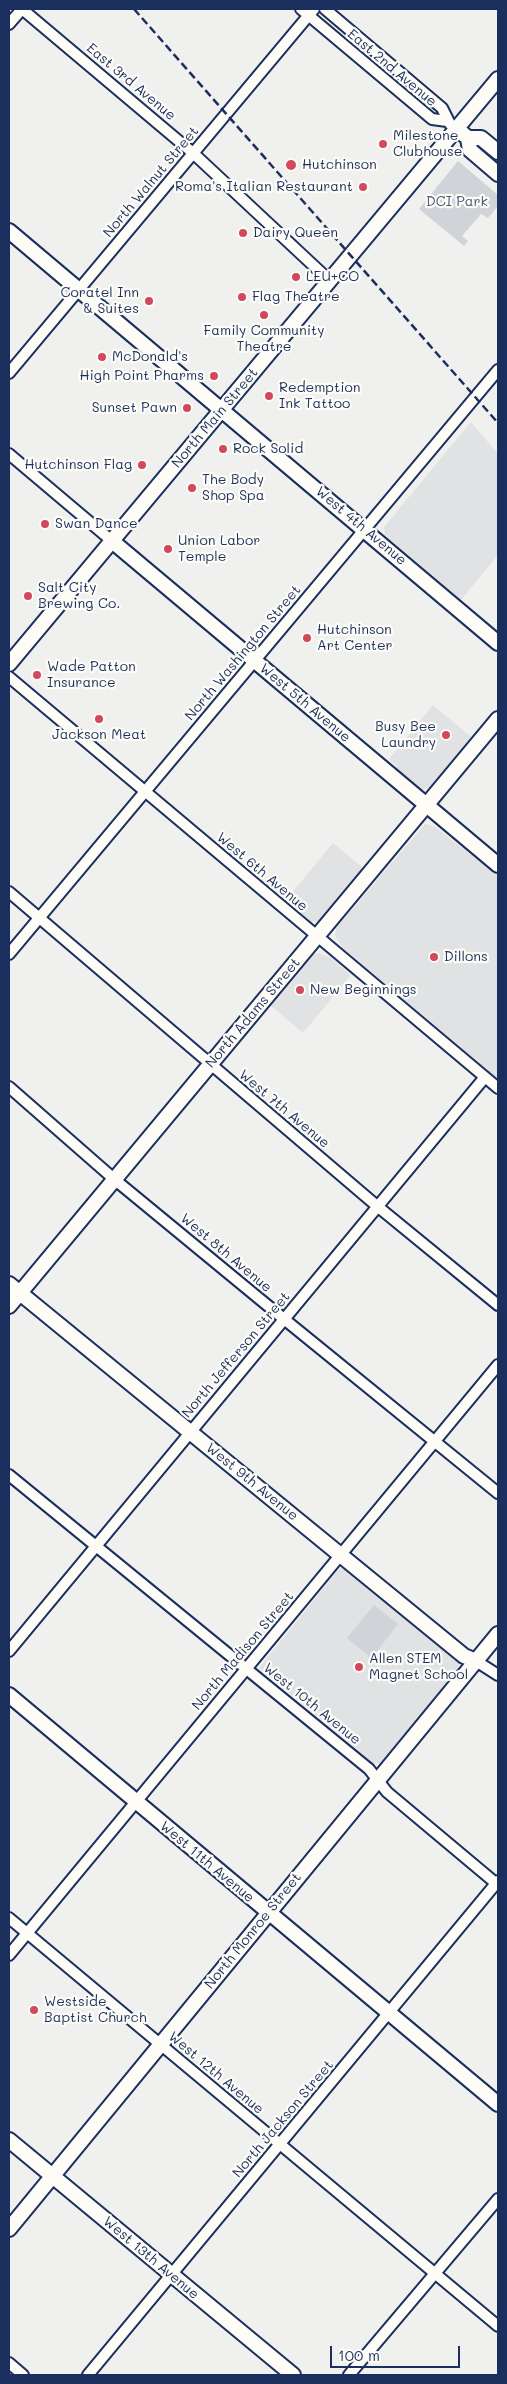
<!DOCTYPE html>
<html>
<head>
<meta charset="utf-8">
<style>
  body { margin:0 }
  #map { position:relative; width:507px; height:2384px; overflow:hidden; background:#f0f0ee; font-family:Mali,sans-serif }
  canvas { display:block }
  .frame { position:absolute; inset:0; border:10px solid #1b2f5e; pointer-events:none }
  .scale { position:absolute; left:330px; top:2346px; width:130px; height:22px; box-sizing:border-box; border:2px solid #1b2f5e; border-top:0; padding-left:6px; font-size:15px; line-height:18px; white-space:nowrap; color:#1b2f5e; -webkit-text-stroke:4px #fdfcf7; paint-order:stroke }
</style>
</head>
<body>
<div id="map">
<canvas width="507" height="2384"></canvas>
<div class="frame"></div>
<div class="scale">100 m</div>
</div>
<script>
const ctx = document.querySelector('canvas').getContext('2d');
ctx.lineJoin = 'round';
function fill(path, color) {
  ctx.fillStyle = color;
  ctx.fill(path, 'evenodd');
}
function toPath(rows) {
  const path = new Path2D();
  for (const r of rows) {
    path.moveTo(r[0], r[1]);
    for (let i = 2; i < r.length; i += 2) path.lineTo(r[i], r[i + 1]);
  }
  return path;
}
function stroke(path, color, width, dash) {
  ctx.strokeStyle = color;
  ctx.lineWidth = width;
  ctx.lineCap = dash ? 'butt' : 'round';
  ctx.setLineDash(dash || []);
  ctx.stroke(path);
}
function drawText(font, color, halo, rows, align = 'center') {
  ctx.font = font + ' Mali,sans-serif';
  ctx.lineWidth = 4.5;
  ctx.setLineDash([]);
  ctx.textBaseline = 'middle';
  ctx.strokeStyle = halo;
  ctx.fillStyle = color;
  for (const [text, x, y, turn = 0] of rows) {
    ctx.save();
    ctx.translate(x, y);
    ctx.rotate((+turn || 0) * Math.PI / 180);
    ctx.textAlign = isNaN(turn) ? turn : align;
    if (halo) ctx.strokeText(text, 0, 0);
    ctx.fillText(text, 0, 0);
    ctx.restore();
  }
}
const built = toPath([
  [471,422,498,454,498,555,461,600,385,535,384,527],
  [433,705,471,737,430,787,422,790,397,770,396,765,389,759],
  [425,824,434,826,498,876,498,1079,342,947,335,935,337,927],
  [333,843,363,868,320,921,312,922,286,900],
  [319,953,331,958,351,975,303,1033,270,1005,311,955],
  [343,1568,459,1663,458,1670,380,1764,373,1763,259,1668,338,1570]
]);
const green = toPath([
  [458,161,498,195,498,206,488,218,481,214,462,236,468,241,464,246,419,209],
  [374,1605,398,1624,374,1655,370,1657,347,1638]
]);
const street = toPath([
  [22,9,193,153,330,281],
  [301,9,432,119,447,121],
  [325,9,442,108,450,124],
  [9,24,22,9],
  [9,373,314,9],
  [9,454,112,541],
  [9,677,498,1088],
  [9,892,377,1206,498,1305],
  [9,954,498,370],
  [9,1087,114,1179,284,1319,498,1493],
  [9,1475,369,1769,387,1792,498,1885],
  [9,1651,485,1077],
  [476,1661,498,1675],
  [9,1918,498,2326],
  [9,1955,498,1365],
  [9,2363,23,2375],
  [88,2375,498,1881],
  [349,2375,498,2199]
]);
const secondary = toPath([
  [457,129,468,138,481,138,498,152],
  [468,138,470,150,498,174],
  [9,231,498,643],
  [112,541,498,865],
  [9,664,498,79],
  [9,1284,464,1656,476,1661],
  [9,1306,498,719],
  [9,1695,498,2104],
  [9,2140,293,2375],
  [9,2229,498,1634]
]);
const rail = toPath([
  [134,9,498,423]
]);
const markers = [
  [383,144,5,"#d1495b"],
  [291,165,6,"#d1495b"],
  [363,187,5,"#d1495b"],
  [243,233,5,"#d1495b"],
  [296,277,5,"#d1495b"],
  [242,297,5,"#d1495b"],
  [149,301,5,"#d1495b"],
  [264,315,5,"#d1495b"],
  [102,357,5,"#d1495b"],
  [214,376,5,"#d1495b"],
  [269,396,5,"#d1495b"],
  [187,408,5,"#d1495b"],
  [223,449,5,"#d1495b"],
  [142,465,5,"#d1495b"],
  [192,488,5,"#d1495b"],
  [45,524,5,"#d1495b"],
  [168,549,5,"#d1495b"],
  [28,596,5,"#d1495b"],
  [307,638,5,"#d1495b"],
  [37,675,5,"#d1495b"],
  [99,719,5,"#d1495b"],
  [446,735,5,"#d1495b"],
  [434,957,5,"#d1495b"],
  [300,990,5,"#d1495b"],
  [359,1667,5,"#d1495b"],
  [34,2010,5,"#d1495b"]
];
const streetNames = [
  ["East 2nd Avenue",392,68,40],
  ["East 3rd Avenue",131,82,40],
  ["North Walnut Street",151,182,-50],
  ["North Main Street",215,418,-50],
  ["West 4th Avenue",361,526,40],
  ["North Washington Street",243,653,-50],
  ["West 5th Avenue",305,703,40],
  ["West 6th Avenue",262,872,40],
  ["North Adams Street",253,1013,-50],
  ["West 7th Avenue",284,1109,40],
  ["West 8th Avenue",226,1253,40],
  ["North Jefferson Street",236,1355,-50],
  ["West 9th Avenue",252,1482,39],
  ["North Madison Street",243,1651,-50],
  ["West 10th Avenue",312,1704,39],
  ["West 11th Avenue",207,1862,40],
  ["North Monroe Street",253,1931,-51],
  ["West 12th Avenue",216,2073,40],
  ["North Jackson Street",283,2119,-50],
  ["West 13th Avenue",151,2258,40]
];
const poiNames = [
  ["Milestone",393,136],
  ["Clubhouse",393,152],
  ["Hutchinson",302,165],
  ["Roma's Italian Restaurant",353,187,"right"],
  ["Dairy Queen",253,233],
  ["LEU+CO",306,277],
  ["Coratel Inn",139,293,"right"],
  ["& Suites",139,309,"right"],
  ["Flag Theatre",252,297],
  ["Family Community",264,331,"center"],
  ["Theatre",264,347,"center"],
  ["McDonald's",112,357],
  ["High Point Pharms",204,376,"right"],
  ["Redemption",279,388],
  ["Ink Tattoo",279,404],
  ["Sunset Pawn",177,408,"right"],
  ["Rock Solid",233,449],
  ["Hutchinson Flag",132,465,"right"],
  ["The Body",202,480],
  ["Shop Spa",202,496],
  ["Swan Dance",55,524],
  ["Union Labor",178,541],
  ["Temple",178,557],
  ["Salt City",38,588],
  ["Brewing Co.",38,604],
  ["Hutchinson",317,630],
  ["Art Center",317,646],
  ["Wade Patton",47,667],
  ["Insurance",47,683],
  ["Busy Bee",436,727,"right"],
  ["Laundry",436,743,"right"],
  ["Jackson Meat",99,735,"center"],
  ["Dillons",444,957],
  ["New Beginnings",310,990],
  ["Allen STEM",369,1659],
  ["Magnet School",369,1675],
  ["Westside",44,2002],
  ["Baptist Church",44,2018]
];
const parkNames = [
  ["DCI Park",457,202]
];
fill(built, '#e0e2e3');
fill(green, '#d0d3d8');
stroke(street, '#1b2f5e', 14);
stroke(secondary, '#1b2f5e', 18);
stroke(street, '#fdfcf7', 10);
stroke(secondary, '#fdfcf7', 14);
stroke(rail, '#1b2f5e', 2.5, [8, 4]);
for (const [x, y, r, color] of markers) {
  const dot = new Path2D();
  dot.arc(x, y, r, 0, 2 * Math.PI);
  ctx.fillStyle = color;
  ctx.fill(dot);
  stroke(dot, '#fdfcf7', 2);
}
drawText('14px', '#1b2f5e', '#fdfcf7', streetNames);
drawText('14px', '#1b2f5e', '#fdfcf7', poiNames, 'left');
drawText('14px', '#48587c', '#fdfcf7', parkNames);
</script>
</body>
</html>
